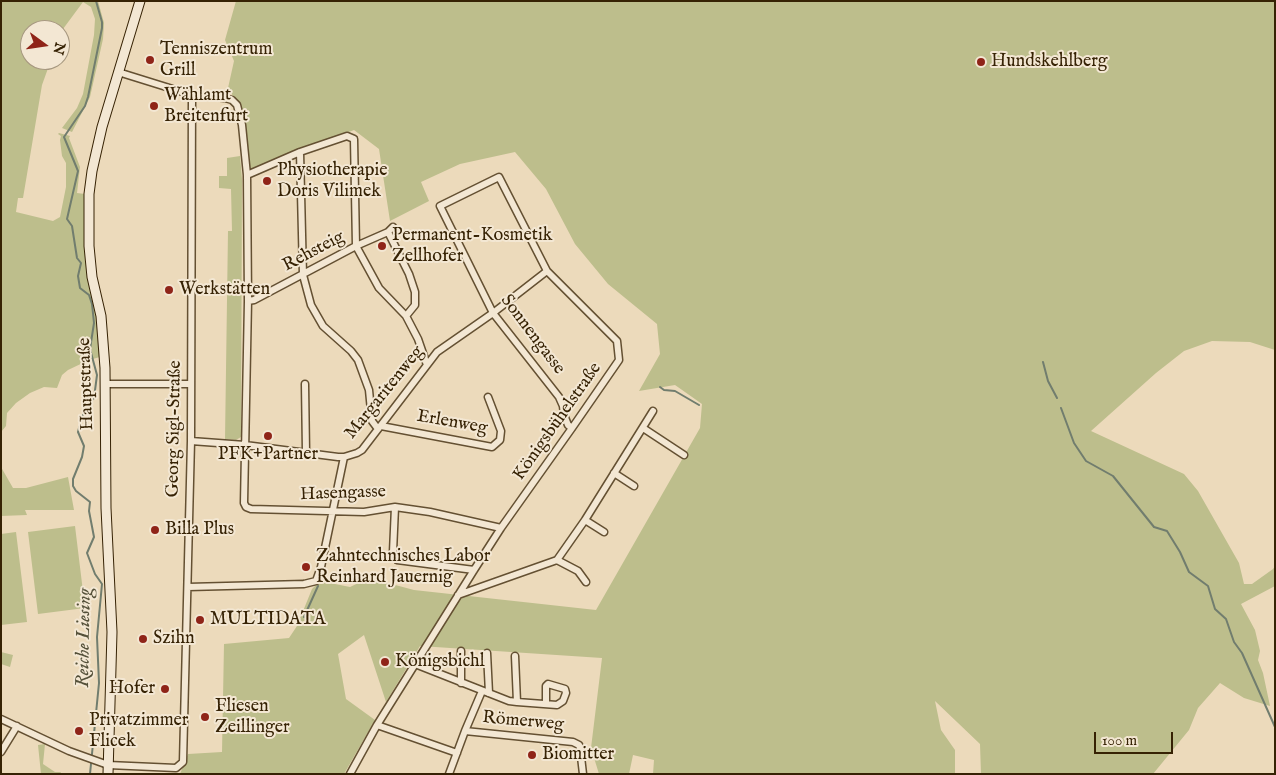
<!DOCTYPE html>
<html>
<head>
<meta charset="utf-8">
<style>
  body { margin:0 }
  #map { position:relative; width:1276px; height:775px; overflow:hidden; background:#ecdabb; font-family:"IM FELL English",serif }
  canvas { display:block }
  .frame { position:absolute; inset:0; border:2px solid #362204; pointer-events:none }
  .north { position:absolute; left:20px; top:20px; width:50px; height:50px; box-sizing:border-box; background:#f3e7d3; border:1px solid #a79880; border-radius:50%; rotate:104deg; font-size:14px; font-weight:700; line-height:20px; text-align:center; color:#362204 }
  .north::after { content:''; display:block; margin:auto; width:18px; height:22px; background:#8f2418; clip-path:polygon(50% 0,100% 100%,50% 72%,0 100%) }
  .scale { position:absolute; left:1094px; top:732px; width:79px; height:22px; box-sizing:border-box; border:2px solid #362204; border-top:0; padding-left:6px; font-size:15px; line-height:18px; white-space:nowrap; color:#362204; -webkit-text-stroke:4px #f3e7d3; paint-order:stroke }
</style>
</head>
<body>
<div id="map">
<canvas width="1276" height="775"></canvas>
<div class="frame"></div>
<div class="north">N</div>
<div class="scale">100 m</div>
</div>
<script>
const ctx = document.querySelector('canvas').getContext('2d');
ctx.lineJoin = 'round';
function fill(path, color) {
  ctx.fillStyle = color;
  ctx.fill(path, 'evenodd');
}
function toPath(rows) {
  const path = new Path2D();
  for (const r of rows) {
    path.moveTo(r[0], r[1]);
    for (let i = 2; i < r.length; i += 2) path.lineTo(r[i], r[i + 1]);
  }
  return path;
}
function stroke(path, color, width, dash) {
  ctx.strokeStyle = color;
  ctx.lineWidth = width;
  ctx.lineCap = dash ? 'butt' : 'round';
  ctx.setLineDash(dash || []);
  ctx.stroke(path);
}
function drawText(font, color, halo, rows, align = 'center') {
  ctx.font = font + ' "IM FELL English",serif';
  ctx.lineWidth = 4;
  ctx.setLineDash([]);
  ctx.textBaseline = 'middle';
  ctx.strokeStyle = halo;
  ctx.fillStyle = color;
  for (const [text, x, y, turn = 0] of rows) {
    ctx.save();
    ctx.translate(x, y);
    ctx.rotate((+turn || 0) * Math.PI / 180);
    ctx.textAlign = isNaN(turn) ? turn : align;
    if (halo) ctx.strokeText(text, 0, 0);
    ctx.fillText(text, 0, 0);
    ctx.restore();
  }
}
const green = toPath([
  [1,1,98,1,104,23,103,39,90,97,72,132,62,128,77,108,83,94,94,35,95,19,91,7,83,2,63,29,60,37,60,30,30,30,30,60,51,60,42,85,23,198,18,198,16,212,53,221,60,217,66,187,66,163,62,156,60,140,61,136,58,134,59,133,70,136,69,138,80,167,77,193,85,194,98,316,100,357,89,360,68,370,62,375,57,388,44,387,30,393,16,403,7,413,6,426,1,432],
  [236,1,1275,1,1275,350,1250,342,1212,341,1184,351,1156,373,1091,431,1184,474,1198,491,1239,563,1244,584,1252,584,1273,569,1275,566,1275,586,1241,604,1255,630,1260,651,1258,660,1263,673,1270,706,1244,698,1220,683,1198,708,1189,730,1153,774,981,774,980,744,935,701,941,730,955,750,955,774,653,774,654,760,633,755,629,774,599,774,591,748,602,658,420,646,386,702,364,635,338,654,346,699,375,720,344,774,180,774,188,754,222,752,224,644,289,638,297,626,312,589,320,581,350,587,369,578,414,590,596,610,700,428,702,404,675,385,639,391,660,354,657,324,608,284,575,244,546,189,515,152,460,164,421,182,429,201,390,221,379,149,354,130,249,171,240,107,228,88,234,61,225,40],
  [240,156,242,179,241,437,236,440,225,439,228,231,232,231,231,189,219,188,219,176,227,176,227,158],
  [1,467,13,488,26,488,68,477,74,510,25,510,27,515,1,516],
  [75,526,85,608,38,614,28,532],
  [16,532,27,622,1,625,1,534],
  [1,652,13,655,10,667,1,664],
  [45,744,43,764,55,772,61,772,60,774,41,774,38,745]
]);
const stream = toPath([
  [1043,362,1048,381,1057,398],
  [660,387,664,390,675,391,699,405],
  [1061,408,1074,443,1086,461,1113,476,1154,527,1167,531,1180,552,1189,572,1208,586,1215,609,1226,619,1234,642,1242,653,1275,727],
  [304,617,318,586],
  [90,774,99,683,97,637,102,584,95,574,87,553,94,537,89,511,90,502,76,491,73,486,73,479,82,457,84,446,78,432,80,424,82,417,89,403,94,398,97,375,90,349,94,323,92,304,89,295,80,288,78,276,81,263,77,258,72,226,67,219,78,171,64,137,85,106,88,97,102,28,102,22,96,1]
]);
const street = toPath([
  [118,72,192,95,225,98,232,100,237,105,242,125,247,175,248,301,244,503,246,507,251,509,364,512,395,507,430,512,501,528],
  [300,152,303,275,311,305,323,326,351,351,358,360,369,390,372,421,378,429],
  [247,175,300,152,347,136,354,139,356,246,379,288,406,316,418,339,427,365],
  [388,232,409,274,415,292,415,305,406,316],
  [248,301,254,300,356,246,388,232,393,227],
  [105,384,191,384],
  [305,384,306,452],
  [381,426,492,447,500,440,501,431,488,397],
  [643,428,684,455],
  [191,441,245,445,338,457,344,457,357,453,362,450,437,352,493,313,547,271],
  [614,473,634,486],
  [395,507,393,552,397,560,474,570],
  [585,520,604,532],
  [557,560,578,571,586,582],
  [188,587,304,584,316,581,321,567,344,457],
  [458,595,557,560,585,520,653,411],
  [461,651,461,683],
  [487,653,489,693],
  [515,656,517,702],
  [415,664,509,701,517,702,557,705,563,701,566,693,565,689,548,684,546,686,546,704],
  [1,719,69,751,108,765,176,768,183,762,191,441,192,95],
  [377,725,457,753],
  [465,731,573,742,579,745,580,748,583,774],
  [1,752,17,726],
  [350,774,377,725,474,570,501,528,572,428,619,360,617,341,547,271,499,177,440,206,493,313,559,397,563,406,564,415,568,425,572,428],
  [449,774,465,731,482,691]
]);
const secondary = toPath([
  [108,774,112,632,106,508,105,368,101,316,92,277,89,246,89,194,92,171,102,127,140,1]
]);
const markers = [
  [150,60,5,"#8f2418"],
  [981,62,5,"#8f2418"],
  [154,106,5,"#8f2418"],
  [267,181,5,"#8f2418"],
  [382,246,5,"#8f2418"],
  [169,290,5,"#8f2418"],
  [268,436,5,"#8f2418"],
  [155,530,5,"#8f2418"],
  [306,567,5,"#8f2418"],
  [200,620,5,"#8f2418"],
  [143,639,5,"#8f2418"],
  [385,662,5,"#8f2418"],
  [165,689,5,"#8f2418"],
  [205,717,5,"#8f2418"],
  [79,731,5,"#8f2418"],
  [532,755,5,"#8f2418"]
];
const poiNames = [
  ["Tenniszentrum",160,50],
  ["Grill",160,71],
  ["Hundskehlberg",991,62],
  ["Wählamt",164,96],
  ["Breitenfurt",164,117],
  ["Physiotherapie",277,171],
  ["Doris Vilimek",277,192],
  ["Permanent-Kosmetik",392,236],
  ["Zellhofer",392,257],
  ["Werkstätten",179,290],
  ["PFK+Partner",268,455,"center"],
  ["Billa Plus",165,530],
  ["Zahntechnisches Labor",316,557],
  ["Reinhard Jauernig",316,578],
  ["MULTIDATA",210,620],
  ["Szihn",153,639],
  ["Königsbichl",395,662],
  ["Hofer",155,689,"right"],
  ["Fliesen",215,707],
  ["Zeillinger",215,728],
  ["Privatzimmer",89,721],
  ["Flicek",89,742],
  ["Biomitter",542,755]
];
const streetNames = [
  ["Rehsteig",314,252,-28],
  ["Sonnengasse",532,335,53],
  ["Hauptstraße",87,384,-92],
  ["Margaritenweg",385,393,-51],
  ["Königsbühelstraße",558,422,-55],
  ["Erlenweg",452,423,10],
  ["Georg Sigl-Straße",175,429,-89],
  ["Hasengasse",343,494,-2],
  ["Römerweg",523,722,5]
];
const waterNames = [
  ["Reiche Liesing",85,638,-89]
];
fill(green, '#bdbe8c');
stroke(stream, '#717d6e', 2);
stroke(street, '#645032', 9);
stroke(secondary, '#362204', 11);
stroke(street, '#f3e7d3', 6);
stroke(secondary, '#f3e7d3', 9);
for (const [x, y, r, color] of markers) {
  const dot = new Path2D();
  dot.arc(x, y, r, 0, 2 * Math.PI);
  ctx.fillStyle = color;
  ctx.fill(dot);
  stroke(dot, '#f3e7d3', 2);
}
drawText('18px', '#362204', '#f3e7d3', poiNames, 'left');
drawText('18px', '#362204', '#f3e7d3', streetNames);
drawText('italic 19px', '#545039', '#f3e7d3', waterNames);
</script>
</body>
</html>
